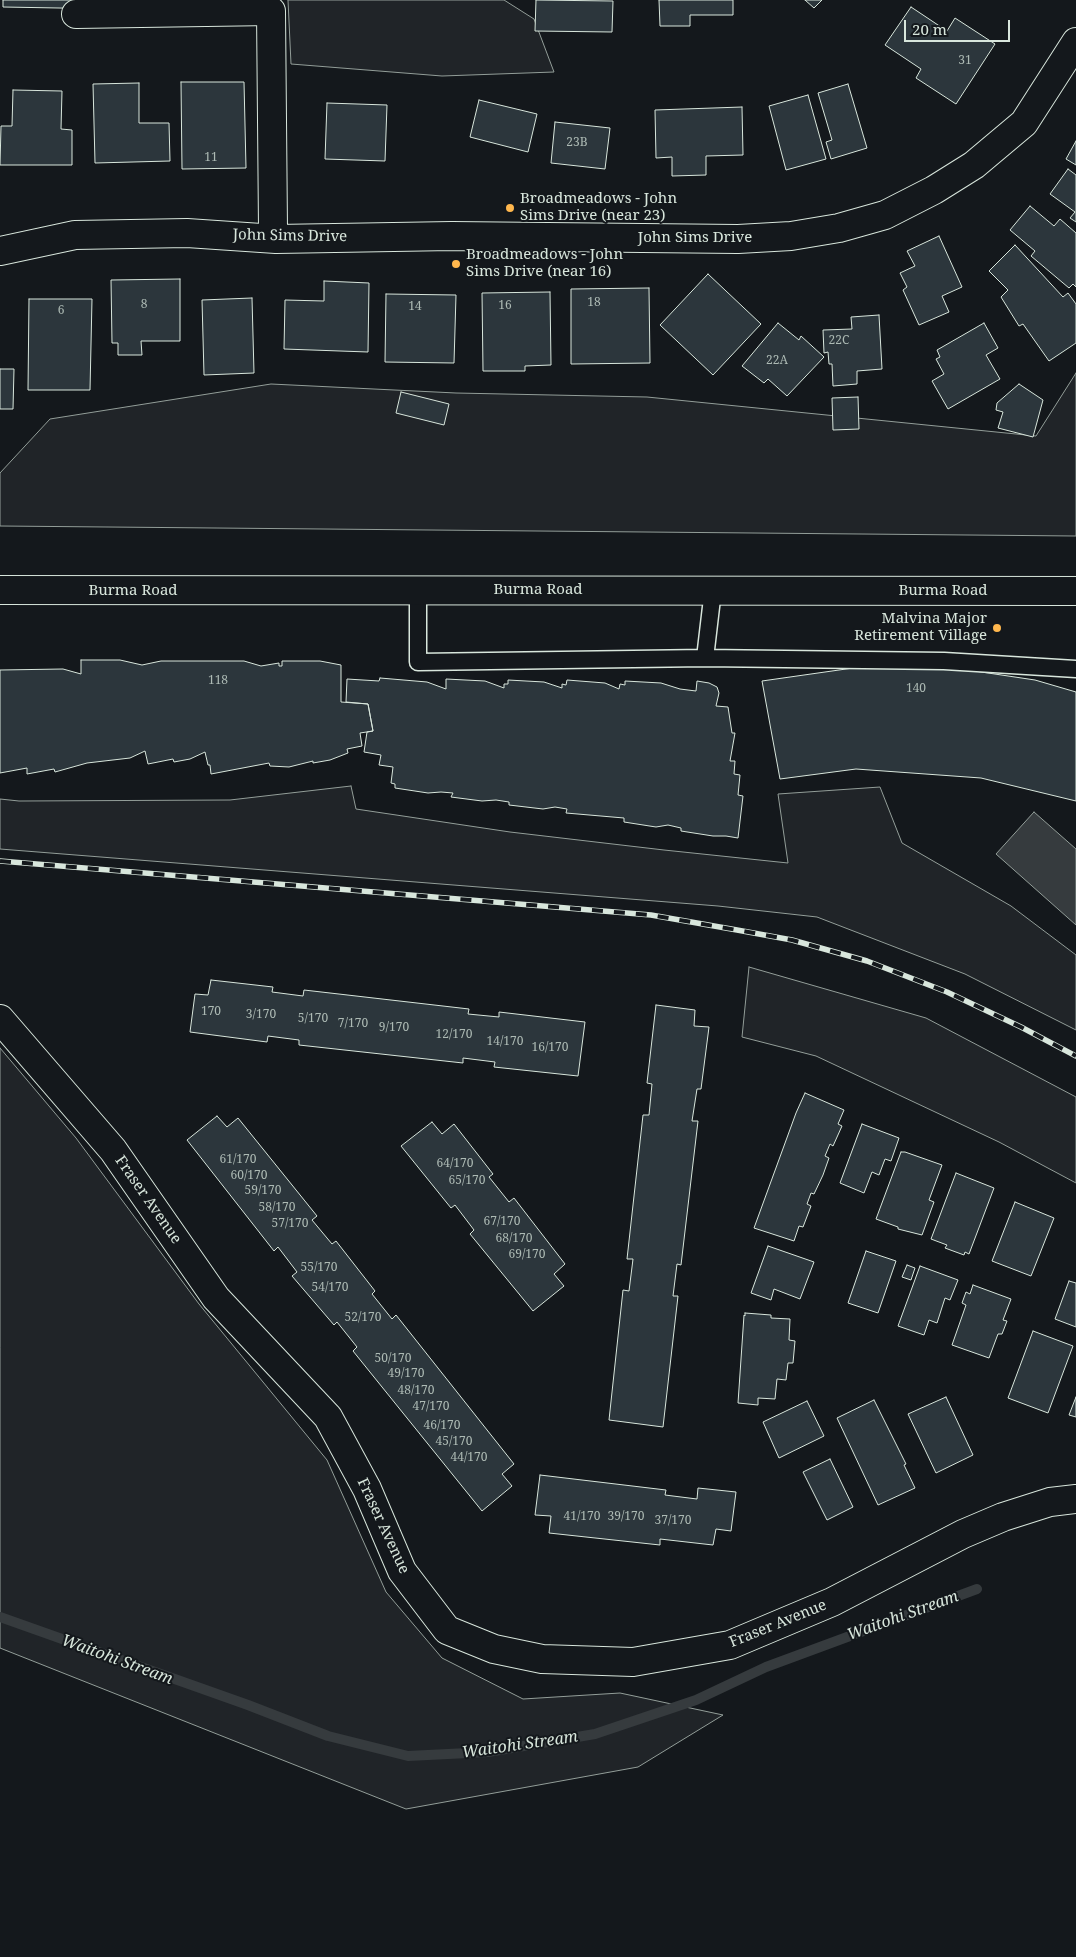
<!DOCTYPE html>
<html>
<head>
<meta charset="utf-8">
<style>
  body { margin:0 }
  #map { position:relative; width:1076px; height:1957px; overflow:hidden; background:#14181c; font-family:"Noto Serif",serif }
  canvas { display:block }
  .scale { position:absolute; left:904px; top:20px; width:106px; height:22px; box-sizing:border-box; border:2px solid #d8e6dc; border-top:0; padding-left:6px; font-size:15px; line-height:18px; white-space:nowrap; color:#d8e6dc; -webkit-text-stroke:4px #14181c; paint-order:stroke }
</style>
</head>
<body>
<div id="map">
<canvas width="1076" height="1957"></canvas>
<div class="scale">20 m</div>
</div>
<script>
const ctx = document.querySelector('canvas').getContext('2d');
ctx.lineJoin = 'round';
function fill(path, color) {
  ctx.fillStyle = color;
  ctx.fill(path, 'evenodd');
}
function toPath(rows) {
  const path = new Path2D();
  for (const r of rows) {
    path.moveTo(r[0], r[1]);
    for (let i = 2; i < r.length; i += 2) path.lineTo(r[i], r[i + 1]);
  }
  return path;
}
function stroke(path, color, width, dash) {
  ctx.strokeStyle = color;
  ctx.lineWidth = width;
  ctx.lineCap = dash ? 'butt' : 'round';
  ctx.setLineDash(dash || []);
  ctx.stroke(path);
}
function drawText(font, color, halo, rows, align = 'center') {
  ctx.font = font + ' "Noto Serif",serif';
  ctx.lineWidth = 4;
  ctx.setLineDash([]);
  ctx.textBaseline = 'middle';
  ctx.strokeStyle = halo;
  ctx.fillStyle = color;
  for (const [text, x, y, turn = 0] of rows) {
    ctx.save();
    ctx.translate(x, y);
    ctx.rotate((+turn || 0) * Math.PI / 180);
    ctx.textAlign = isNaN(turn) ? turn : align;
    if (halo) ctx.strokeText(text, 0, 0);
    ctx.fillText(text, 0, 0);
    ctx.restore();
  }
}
const green = toPath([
  [288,0,504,0,534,19,554,72,442,76,291,64,288,0],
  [1076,373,1076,536,0,526,0,473,50,419,271,384,456,393,647,397,1036,436,1076,373],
  [351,786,356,809,510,832,664,850,788,863,778,794,880,787,902,843,1011,906,1076,955,1076,1030,965,974,817,917,718,906,0,849,0,799,19,801,230,800,351,786],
  [749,967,926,1018,1076,1097,1076,1183,999,1142,816,1056,742,1037,749,967],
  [0,1048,76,1138,199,1304,327,1460,386,1592,442,1658,523,1699,620,1693,723,1715,638,1767,406,1809,0,1648,0,1048]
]);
const water = toPath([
  [1034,812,1076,849,1076,925,996,854,1034,812]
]);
const stream = toPath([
  [0,1617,248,1705,328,1736,408,1756,488,1752,595,1734,696,1700,766,1667,977,1589]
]);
const building = toPath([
  [3,0,115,0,115,9,3,7,3,0],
  [536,0,613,1,612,32,535,31,536,0],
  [659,0,733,0,733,15,690,15,690,26,660,26,659,0],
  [805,0,822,0,814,8,805,0],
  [911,7,947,31,955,18,995,44,956,104,916,78,921,69,885,45,911,7],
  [181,82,244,82,246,168,182,169,181,82],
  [139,83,139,123,169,123,170,161,95,163,93,84,139,83],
  [848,84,867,148,831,159,826,142,832,140,818,93,848,84],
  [13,90,62,91,61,129,72,130,72,165,0,165,1,126,12,126,13,90],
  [808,95,826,159,786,170,769,106,808,95],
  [479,100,537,114,528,152,470,137,479,100],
  [327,103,387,105,385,161,325,159,327,103],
  [742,107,743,155,706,156,706,175,672,176,672,157,656,158,655,110,742,107],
  [555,122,610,128,605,169,551,163,555,122],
  [1076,141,1076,165,1066,159,1076,141],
  [1068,169,1076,175,1076,222,1070,218,1075,212,1050,194,1068,169],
  [1030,206,1054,226,1060,219,1076,233,1076,287,1073,284,1069,288,1031,256,1035,251,1010,230,1030,206],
  [939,236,962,287,942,296,949,312,919,325,903,290,907,287,900,273,915,266,907,251,939,236],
  [1015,245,1063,297,1068,293,1076,304,1076,343,1049,361,1023,324,1019,326,1001,297,1008,290,989,271,1015,245],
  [708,274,761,324,713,375,660,325,708,274],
  [180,279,180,341,141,341,142,355,118,355,118,343,112,343,111,280,180,279],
  [324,281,369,283,368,352,284,349,285,300,324,301,324,281],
  [649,288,650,363,571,364,571,289,649,288],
  [550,292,551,365,525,366,525,371,483,371,482,293,550,292],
  [386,294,456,295,454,363,385,362,386,294],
  [252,298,254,373,204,375,202,300,252,298],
  [29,299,92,299,90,390,28,390,29,299],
  [879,315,882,369,857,371,857,384,833,386,832,364,829,364,828,352,824,353,823,330,852,329,851,317,879,315],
  [778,323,799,340,801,336,824,357,787,396,768,379,764,383,742,366,778,323],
  [984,323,998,348,986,355,1000,379,948,409,932,381,944,374,936,359,940,357,937,350,984,323],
  [0,369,14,369,13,409,0,409,0,369],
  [1019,384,1043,400,1033,437,998,428,1003,412,996,410,997,403,1019,384],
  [401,392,449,404,444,425,396,413,401,392],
  [858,397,859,429,833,430,832,398,858,397],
  [81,660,120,660,142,665,161,661,244,661,261,666,279,663,279,666,282,666,282,661,320,661,341,665,341,702,368,704,373,731,360,733,362,746,347,749,348,753,330,760,313,763,313,761,289,767,270,766,269,763,211,774,210,765,208,765,205,752,190,759,174,762,173,759,148,764,145,751,130,758,87,763,55,772,54,769,27,774,27,768,0,773,0,670,63,669,81,674,81,660],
  [941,666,1035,680,1076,692,1076,801,981,778,856,769,780,779,762,681,853,668,941,666],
  [380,678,427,682,446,689,446,679,485,681,504,688,504,684,508,684,508,680,544,682,562,688,562,684,566,685,567,680,605,683,619,689,620,684,625,685,625,681,661,683,680,689,696,691,697,681,709,683,717,687,719,693,716,706,728,707,732,733,735,733,730,761,735,761,734,774,740,775,738,795,743,796,738,838,726,836,713,836,681,831,681,828,668,825,656,827,624,822,624,818,566,813,567,809,555,807,543,809,509,805,509,802,496,800,482,801,451,797,453,793,441,792,428,793,395,788,395,784,391,783,393,767,379,765,381,755,364,752,367,732,373,731,368,704,346,702,347,679,379,681,380,678],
  [211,980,273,987,272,992,303,996,304,990,469,1009,468,1014,499,1017,499,1012,585,1022,578,1076,494,1067,495,1062,463,1058,463,1063,299,1045,299,1040,268,1036,267,1042,190,1032,195,994,208,995,211,980],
  [656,1005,695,1010,694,1026,709,1027,701,1089,697,1089,692,1121,698,1121,681,1265,677,1264,673,1296,678,1296,663,1427,609,1420,623,1290,629,1291,633,1259,627,1259,643,1115,649,1115,652,1084,647,1083,656,1005],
  [805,1093,844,1110,838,1124,842,1126,833,1146,830,1144,825,1156,829,1158,823,1175,814,1194,811,1193,807,1204,811,1206,803,1227,799,1226,794,1241,754,1228,796,1113,805,1093],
  [217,1116,227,1127,238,1118,317,1216,312,1220,332,1244,336,1241,375,1291,372,1294,392,1319,396,1315,514,1464,502,1474,512,1486,482,1511,353,1351,357,1347,337,1322,334,1325,292,1276,297,1272,278,1247,274,1251,187,1140,217,1116],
  [432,1122,442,1134,454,1124,493,1174,489,1177,509,1202,514,1198,565,1264,554,1274,564,1286,533,1311,470,1234,474,1230,455,1205,451,1208,401,1146,432,1122],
  [862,1124,899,1138,891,1161,885,1159,879,1175,872,1172,864,1193,840,1183,862,1124],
  [901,1152,905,1152,942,1165,929,1200,934,1202,922,1235,898,1229,898,1227,876,1219,901,1152],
  [956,1173,994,1188,969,1254,965,1252,964,1255,945,1248,947,1245,931,1239,956,1173],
  [1015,1202,1054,1218,1031,1276,992,1261,1015,1202],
  [768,1246,814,1262,800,1299,774,1289,771,1300,751,1293,768,1246],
  [866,1251,896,1261,878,1313,848,1303,866,1251],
  [907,1265,915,1268,911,1280,902,1277,907,1265],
  [920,1266,958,1280,950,1300,945,1298,937,1323,929,1320,924,1335,898,1326,920,1266],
  [1069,1281,1076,1283,1076,1327,1055,1319,1069,1281],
  [973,1285,1011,1299,1003,1320,1007,1321,1002,1334,998,1334,989,1358,952,1345,966,1305,962,1303,966,1292,970,1294,973,1285],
  [745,1313,771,1315,771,1318,790,1319,789,1340,795,1341,793,1363,788,1363,786,1380,777,1379,775,1399,758,1398,758,1405,738,1403,744,1315,745,1316,745,1313],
  [1033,1331,1073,1346,1048,1413,1008,1398,1033,1331],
  [946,1397,973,1455,936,1473,908,1414,946,1397],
  [1076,1397,1076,1417,1069,1415,1076,1397],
  [874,1400,906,1464,904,1465,915,1488,878,1505,837,1418,874,1400],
  [807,1401,824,1436,779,1458,763,1422,807,1401],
  [830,1459,853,1507,827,1520,803,1472,830,1459],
  [540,1475,666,1490,665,1495,697,1499,698,1488,736,1492,731,1531,716,1529,713,1545,660,1539,660,1545,549,1533,551,1516,535,1515,540,1475]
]);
const lane = toPath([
  [418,590,418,662,705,658,944,661,1076,669],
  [705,658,713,590]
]);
const street = toPath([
  [76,14,271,11,273,229,276,239],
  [0,251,75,235,187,233,276,239,452,236,738,239,791,236,839,228,885,215,934,190,974,165,1024,123,1076,42],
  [0,1019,113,1150,216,1298,328,1417,367,1489,402,1571,447,1630,494,1649,542,1659,633,1662,730,1645,832,1602,963,1534,1003,1517,1050,1502,1076,1499]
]);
const secondary = toPath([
  [0,590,1076,591]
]);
const rail = toPath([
  [0,861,651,915,737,930,792,940,867,961,947,992,1021,1027,1076,1056]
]);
const markers = [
  [510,208,5,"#ffb74d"],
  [456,264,5,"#ffb74d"],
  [997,628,5,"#ffb74d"]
];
const numberNames = [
  ["31",965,61],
  ["23B",577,143],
  ["11",211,158],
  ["18",594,303],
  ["8",144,305],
  ["16",505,306],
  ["14",415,307],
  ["6",61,311],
  ["22C",839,341],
  ["22A",777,361],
  ["118",218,681],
  ["140",916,689],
  ["170",211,1012],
  ["3/170",261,1015],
  ["5/170",313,1019],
  ["7/170",353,1024],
  ["9/170",394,1028],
  ["12/170",454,1035],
  ["14/170",505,1042],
  ["16/170",550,1048],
  ["61/170",238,1160],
  ["64/170",455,1164],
  ["60/170",249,1176],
  ["65/170",467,1181],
  ["59/170",263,1191],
  ["58/170",277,1208],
  ["67/170",502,1222],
  ["57/170",290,1224],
  ["68/170",514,1239],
  ["69/170",527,1255],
  ["55/170",319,1268],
  ["54/170",330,1288],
  ["52/170",363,1318],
  ["50/170",393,1359],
  ["49/170",406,1374],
  ["48/170",416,1391],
  ["47/170",431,1407],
  ["46/170",442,1426],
  ["45/170",454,1442],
  ["44/170",469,1458],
  ["41/170",582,1517],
  ["39/170",626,1517],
  ["37/170",673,1521]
];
const poiNames = [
  ["Broadmeadows - John",520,199],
  ["Sims Drive (near 23)",520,216],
  ["Broadmeadows - John",466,255],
  ["Sims Drive (near 16)",466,272],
  ["Malvina Major",987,619,"right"],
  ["Retirement Village",987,636,"right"]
];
const streetNames = [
  ["John Sims Drive",290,236,1],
  ["John Sims Drive",695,238],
  ["Burma Road",538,590],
  ["Burma Road",133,591],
  ["Burma Road",943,591],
  ["Fraser Avenue",148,1200,55],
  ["Fraser Avenue",383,1526,65],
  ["Fraser Avenue",778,1624,-22]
];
const waterNames = [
  ["Waitohi Stream",903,1616,-20],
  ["Waitohi Stream",117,1660,20],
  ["Waitohi Stream",520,1745,-8]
];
fill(green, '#202428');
stroke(green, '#939e99', 1);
fill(water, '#363b3e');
stroke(water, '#939e99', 1);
stroke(stream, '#363b3e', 10);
fill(building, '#2c363c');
stroke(building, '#d8e6dc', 1);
stroke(lane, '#d8e6dc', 19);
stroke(street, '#d8e6dc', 30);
stroke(secondary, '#d8e6dc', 30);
stroke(lane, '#14181c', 16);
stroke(street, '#14181c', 28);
stroke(secondary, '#14181c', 28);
stroke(rail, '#d8e6dc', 5.5);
stroke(rail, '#14181c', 4, [11]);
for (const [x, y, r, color] of markers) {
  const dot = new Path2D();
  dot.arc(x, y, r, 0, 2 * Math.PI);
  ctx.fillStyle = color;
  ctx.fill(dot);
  stroke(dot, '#14181c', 2);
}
drawText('12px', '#adbab4', null, numberNames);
drawText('15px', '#d8e6dc', '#14181c', poiNames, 'left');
drawText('15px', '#d8e6dc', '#14181c', streetNames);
drawText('italic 16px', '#d8e6dc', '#14181c', waterNames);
</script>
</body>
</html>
